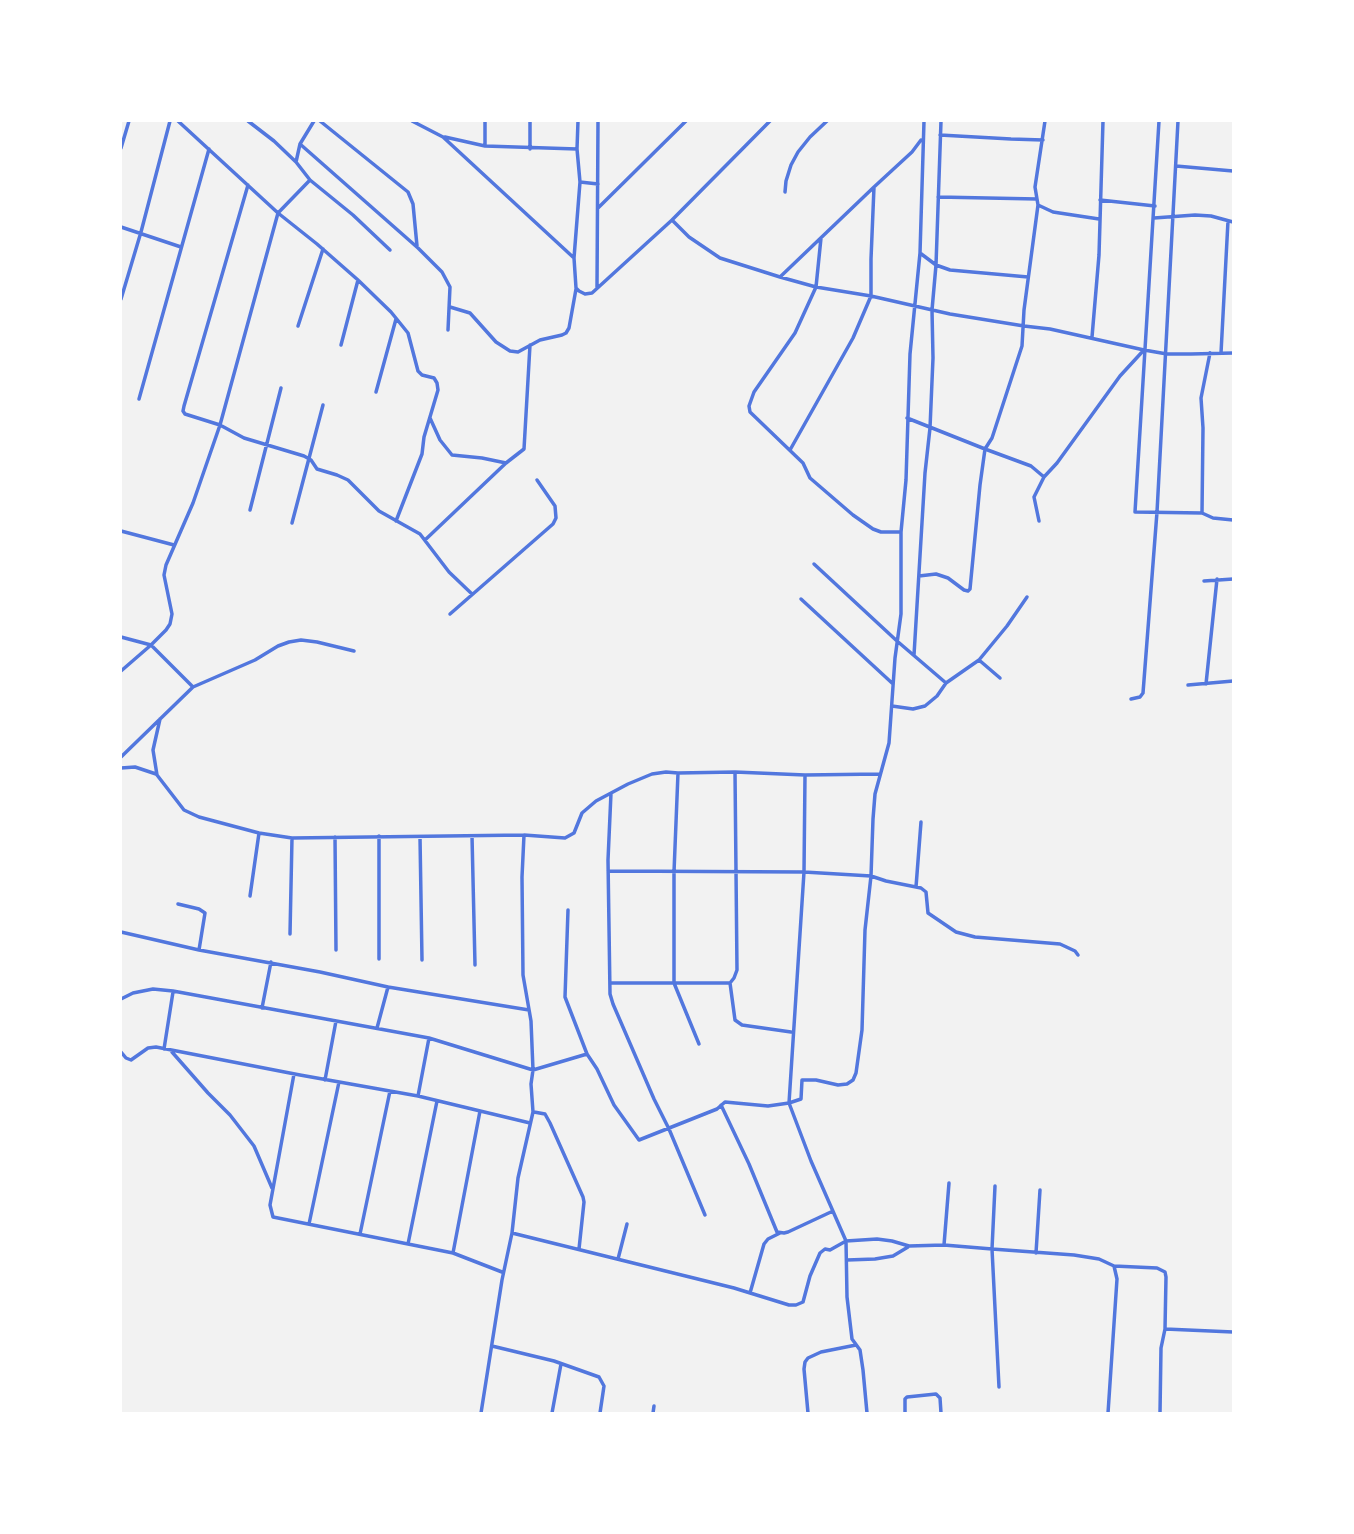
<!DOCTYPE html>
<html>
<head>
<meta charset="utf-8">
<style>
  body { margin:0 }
  #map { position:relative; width:1354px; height:1534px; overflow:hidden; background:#f2f2f2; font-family:Manrope,sans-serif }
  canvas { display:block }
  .frame { position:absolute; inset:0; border:122px solid #fff; pointer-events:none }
</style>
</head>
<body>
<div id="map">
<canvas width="1354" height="1534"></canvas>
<div class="frame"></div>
</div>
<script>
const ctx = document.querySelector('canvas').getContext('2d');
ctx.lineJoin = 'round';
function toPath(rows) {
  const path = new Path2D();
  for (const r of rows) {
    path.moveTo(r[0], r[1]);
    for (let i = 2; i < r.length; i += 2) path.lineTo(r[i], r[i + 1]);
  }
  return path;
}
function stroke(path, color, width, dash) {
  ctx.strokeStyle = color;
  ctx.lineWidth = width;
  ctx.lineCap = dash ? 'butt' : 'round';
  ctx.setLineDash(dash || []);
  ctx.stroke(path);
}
const minor = toPath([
  [178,121,278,213,317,244,358,280,391,312,408,333,418,371,422,375,434,378,437,383,438,390,424,437,422,454,396,521],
  [248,121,274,141,296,162],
  [314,121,300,144,296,162,310,180,278,213,220,425,193,503,166,565,164,575,172,614,170,624,166,630,151,645,193,687,255,660,278,646,289,642,301,640,317,642,354,651],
  [320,121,408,192,413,204,417,246],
  [412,121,443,137,574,258],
  [530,121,530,149],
  [578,121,577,149,580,182,574,258,576,288,579,291,585,294,592,293,672,220,689,237,720,258,780,277,816,287,871,296,950,314,1024,326,1050,329,1144,350,1167,354,1191,354,1233,353],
  [1045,121,1035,187,1038,205,1024,310,1022,346,992,438,985,449,1031,466,1044,477,1057,463,1120,376,1143,351],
  [1159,121,1135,512,1202,513,1213,518,1233,520],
  [940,135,1011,139,1043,140],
  [445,137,485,146,577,149],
  [300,144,418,248,442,272,450,287,448,330],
  [485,146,485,121],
  [121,148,129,121],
  [1176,166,1233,171],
  [310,180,353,215,390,250],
  [580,182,598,184],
  [248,185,184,406,183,411,185,414,220,425,244,438,304,456,311,460,317,469,337,475,348,480,379,511,420,534,449,572,472,594],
  [785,192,786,181,791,165,798,152,810,137,827,121],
  [938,197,1037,199],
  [1100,200,1155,206],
  [1038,205,1053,212,1099,219],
  [598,208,686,121],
  [1154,218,1195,215,1211,216,1233,222],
  [672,220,770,121],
  [121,227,181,247],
  [821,238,816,287,795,333,754,392,749,406,750,412,803,463,810,478,853,515,873,529,881,532,901,532],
  [920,253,936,265,950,270,1028,277],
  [780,277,874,187],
  [597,287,598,121],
  [121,299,141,232,170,121],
  [450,307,470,313,496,342,510,351,518,352,540,340,562,335,566,333,569,328,576,289],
  [298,326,323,249],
  [1092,337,1099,255,1103,121],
  [341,345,358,280],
  [1221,353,1228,221],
  [376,392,396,319],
  [139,399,209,149],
  [430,418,440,440,452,455,482,458,506,463,524,449,530,345],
  [907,418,985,449,980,485,970,589,968,591,964,590,948,578,936,574,919,576],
  [790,450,853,338,871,296,871,259,874,187,912,152,921,140],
  [250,510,281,388],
  [1202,513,1203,428,1201,398,1210,353],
  [1039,521,1034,497,1044,477],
  [292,523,323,405],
  [121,531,174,545],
  [425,540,506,463],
  [814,564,897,641,946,683],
  [1204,581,1233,579],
  [801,599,892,683],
  [450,614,553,524,556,518,555,506,537,480],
  [121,637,151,645],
  [914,655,925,473,930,428,933,358,932,310,936,265,941,121],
  [979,660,1007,626,1027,597],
  [121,671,151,645],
  [1206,684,1217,579],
  [1188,685,1233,681],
  [1131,699,1140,697,1143,693,1157,512,1178,121],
  [892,706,913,709,925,706,937,696,946,683,979,660,1000,678],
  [160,719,153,750,157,775,184,810,199,817,259,833,292,838,524,835,565,838,574,833,582,813,596,801,628,784,652,774,666,772,678,773,735,772,805,775,880,774],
  [121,757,193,687],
  [121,768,135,767,156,774],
  [678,773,674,872,674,983,699,1044],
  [611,793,608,860,610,994,613,1004,654,1099,669,1129,705,1215],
  [472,836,475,965],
  [335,837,336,950],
  [420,837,422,960],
  [608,871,804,872,805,775],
  [916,887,921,822],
  [250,896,259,833],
  [178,904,199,909,205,913,199,950],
  [568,910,565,997,587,1054],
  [121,932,199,950,320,972,388,987,529,1010],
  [290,934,292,838],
  [379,959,379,836],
  [610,983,730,983,734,978,737,970,735,772],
  [730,983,735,1020,742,1025,791,1032],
  [121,999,133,993,153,989,173,991,429,1038,533,1070,587,1054,597,1069,614,1105,639,1140,717,1109,725,1102,768,1106,789,1103,804,872,871,876,886,881,921,888,926,892,928,913,956,932,975,937,1060,944,1075,951,1078,955],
  [262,1008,271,962],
  [377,1028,388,987],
  [164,1049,173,992],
  [121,1052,126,1058,131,1060,148,1048,156,1047,300,1075,418,1096,530,1123],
  [172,1052,208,1093,230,1115,254,1146,272,1188],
  [294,1074,270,1205,273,1217,453,1253,502,1272],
  [325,1080,336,1021],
  [418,1096,429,1038],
  [721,1105,749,1164,777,1232,784,1233,788,1232,833,1211],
  [534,1112,545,1114,550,1123,583,1197,584,1202,579,1249],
  [995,1186,992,1249,999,1387],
  [309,1224,339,1082],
  [512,1233,518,1178,533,1112,531,1084,533,1070,531,1021,523,975,522,877,524,835],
  [360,1234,390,1091],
  [408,1244,437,1101],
  [944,1245,949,1183],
  [453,1253,480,1111],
  [1036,1253,1040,1190],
  [618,1259,627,1224],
  [847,1260,875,1259,893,1256,908,1247],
  [1114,1266,1157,1268,1165,1272,1166,1277,1165,1329],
  [750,1293,764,1244,768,1239,780,1233],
  [492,1346,554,1361,599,1377,604,1386,600,1413],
  [481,1413,502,1280,512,1233,734,1288,789,1305,796,1305,803,1302,810,1276,820,1253,825,1249,830,1250,846,1241,877,1239,892,1241,909,1246,944,1245,992,1249,1074,1255,1099,1259,1114,1266,1117,1279,1108,1413],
  [552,1413,561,1364],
  [653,1413,654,1406],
  [808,1413,804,1369,805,1362,808,1358,821,1352,856,1345],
  [867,1413,863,1370,860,1350,852,1339,847,1297,846,1241,811,1161,789,1103,801,1099,802,1080,816,1080,838,1085,847,1084,853,1080,856,1073,862,1030,865,930,871,876,873,819,875,794,889,743,895,658,901,614,901,532,906,480,910,354,920,253,924,121],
  [905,1413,905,1399,907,1397,936,1394,940,1398,941,1413],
  [1160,1413,1161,1348,1165,1329,1233,1332]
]);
stroke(minor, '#5277de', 3.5);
</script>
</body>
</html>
